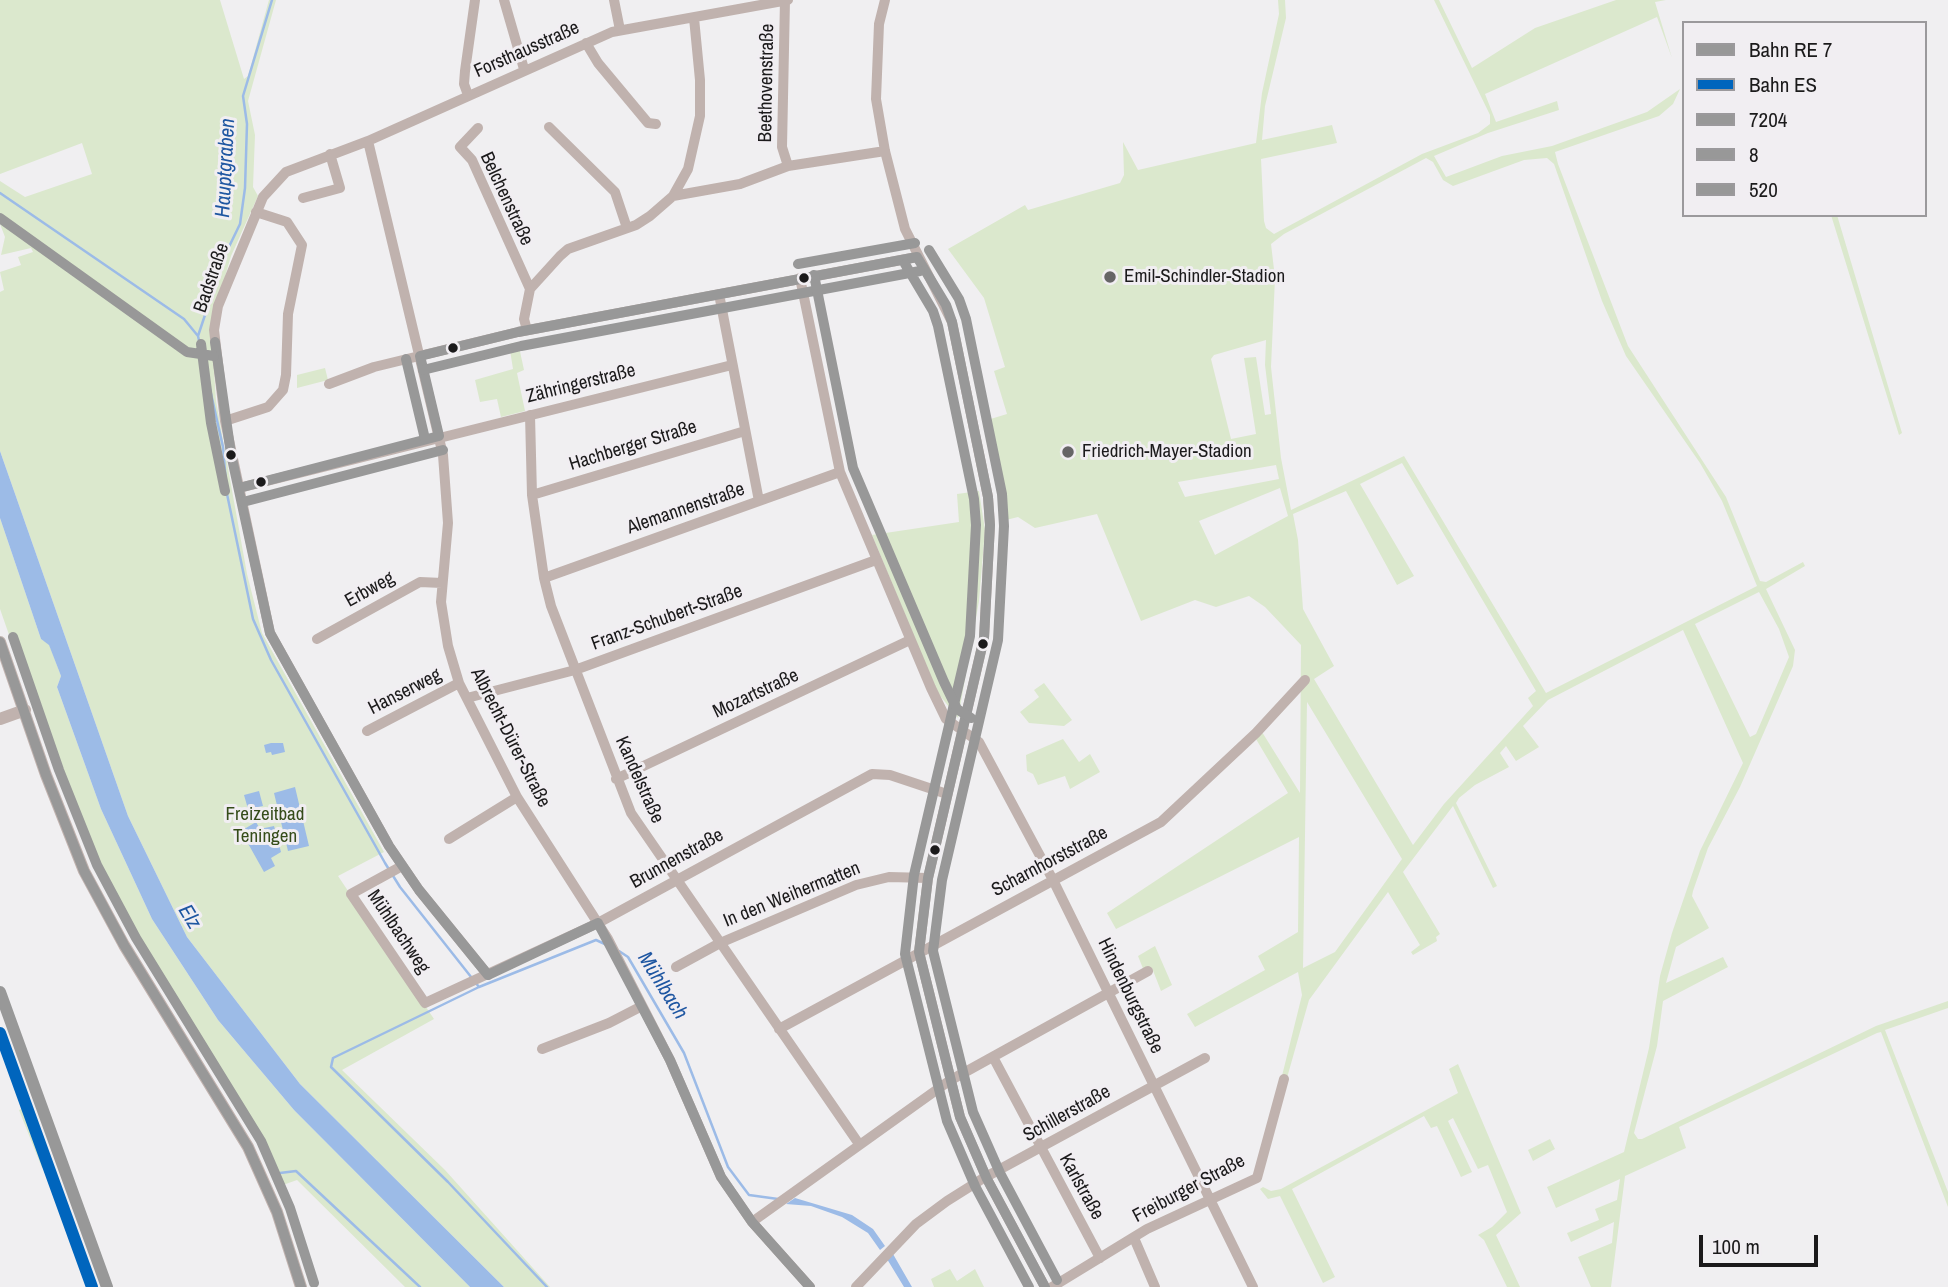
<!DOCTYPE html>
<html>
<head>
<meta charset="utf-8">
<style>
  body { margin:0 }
  #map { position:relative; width:1948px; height:1287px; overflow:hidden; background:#f0eff1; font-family:"Archivo Narrow",sans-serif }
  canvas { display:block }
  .legend { position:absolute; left:1682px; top:21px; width:245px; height:196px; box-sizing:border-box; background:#f1eef2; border:2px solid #9b999c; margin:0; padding:9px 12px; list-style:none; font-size:21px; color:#1b1a1b }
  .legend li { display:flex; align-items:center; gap:14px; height:35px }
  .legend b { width:35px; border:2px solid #9b999c }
  .scale { position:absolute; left:1699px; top:1235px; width:119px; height:32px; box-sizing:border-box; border:4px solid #1b1a1b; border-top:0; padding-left:9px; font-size:21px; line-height:24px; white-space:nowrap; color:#1b1a1b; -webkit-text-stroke:5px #f1eef2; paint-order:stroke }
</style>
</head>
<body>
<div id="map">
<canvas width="1948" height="1287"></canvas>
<ul class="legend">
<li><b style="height:9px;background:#989898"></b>Bahn RE 7</li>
<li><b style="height:9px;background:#0065bd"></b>Bahn ES</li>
<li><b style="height:9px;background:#989898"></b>7204</li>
<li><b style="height:9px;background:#989898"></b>8</li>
<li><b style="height:9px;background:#989898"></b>520</li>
</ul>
<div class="scale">100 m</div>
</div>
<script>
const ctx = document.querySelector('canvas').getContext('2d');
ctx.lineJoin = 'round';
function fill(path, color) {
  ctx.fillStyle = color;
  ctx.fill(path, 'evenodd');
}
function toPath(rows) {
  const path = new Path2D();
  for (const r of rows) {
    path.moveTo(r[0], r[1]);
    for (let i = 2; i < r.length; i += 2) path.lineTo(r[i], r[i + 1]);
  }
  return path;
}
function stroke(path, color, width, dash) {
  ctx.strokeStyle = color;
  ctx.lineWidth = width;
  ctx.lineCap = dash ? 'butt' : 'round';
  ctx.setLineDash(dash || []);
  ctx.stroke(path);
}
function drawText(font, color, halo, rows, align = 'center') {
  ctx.font = font + ' "Archivo Narrow",sans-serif';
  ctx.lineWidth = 6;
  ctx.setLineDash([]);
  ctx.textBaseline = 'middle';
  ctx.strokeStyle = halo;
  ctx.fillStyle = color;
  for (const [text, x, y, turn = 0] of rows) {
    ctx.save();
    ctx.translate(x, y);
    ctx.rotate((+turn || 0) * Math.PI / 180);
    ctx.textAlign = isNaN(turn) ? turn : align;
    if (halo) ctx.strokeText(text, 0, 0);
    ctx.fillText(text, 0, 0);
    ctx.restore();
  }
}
const green = toPath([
  [0,0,220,0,244,79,248,76,269,0,276,0,248,101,255,135,253,187,258,196,231,256,211,325,216,401,247,574,262,633,384,852,338,876,434,1019,342,1070,445,1170,550,1287,504,1287,300,1084,187,937,128,816,0,451,0,292,4,290,0,272,21,265,18,257,33,252,31,248,1,255,5,237,0,224,0,181,25,197,92,174,82,143,0,174],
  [1278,0,1285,0,1286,18,1265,106,1262,140,1332,125,1337,143,1261,159,1264,221,1266,228,1274,234,1422,154,1478,133,1490,124,1490,115,1434,0,1439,0,1472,68,1535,28,1616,0,1666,0,1655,2,1672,58,1657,17,1485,94,1496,122,1557,101,1559,110,1488,133,1434,156,1446,177,1502,156,1552,146,1647,112,1680,89,1673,104,1659,116,1555,152,1558,164,1628,346,1726,497,1760,581,1766,582,1803,562,1805,566,1766,589,1795,650,1793,666,1740,787,1708,848,1693,891,1692,896,1709,928,1676,947,1666,983,1723,957,1728,967,1663,1001,1657,1046,1634,1133,1638,1139,1642,1139,1876,1026,1948,1001,1948,1008,1885,1030,1948,1192,1948,1207,1881,1032,1877,1033,1679,1127,1686,1148,1625,1176,1611,1287,1591,1287,1578,1257,1612,1243,1614,1222,1571,1242,1567,1233,1599,1220,1595,1209,1617,1200,1620,1179,1556,1208,1547,1187,1624,1152,1649,1048,1660,976,1672,933,1700,851,1743,763,1683,630,1548,700,1523,726,1539,747,1516,761,1506,746,1500,753,1509,767,1475,785,1459,798,1456,803,1497,886,1493,888,1453,806,1403,872,1440,934,1436,937,1437,941,1413,955,1411,952,1420,945,1388,892,1309,1000,1283,1092,1278,1092,1302,995,1298,972,1195,1027,1187,1014,1265,970,1258,956,1298,932,1299,837,1116,929,1107,913,1288,793,1256,739,1262,732,1300,793,1301,645,1265,607,1249,596,1216,607,1195,600,1141,621,1097,514,1035,528,1018,517,1002,521,999,508,1004,506,984,421,1007,414,994,371,1005,367,984,298,948,249,1025,205,1028,210,1120,183,1124,175,1123,142,1138,170,1256,143,1262,93,1279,14],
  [1426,158,1433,162,1443,180,1453,186,1524,160,1547,158,1554,164,1602,301,1626,356,1700,463,1722,501,1757,586,1546,693,1404,456,1291,510,1281,458,1271,367,1275,278,1271,244,1284,234],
  [1266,340,1265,365,1271,414,1265,415,1256,357,1244,358,1256,434,1231,439,1211,359,1214,355],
  [1402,463,1536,691,1528,698,1533,706,1444,804,1413,845,1314,679,1334,666,1303,609,1298,540,1293,514,1346,491,1397,585,1414,576,1360,484],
  [1276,465,1279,479,1185,497,1178,482],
  [1280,488,1288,516,1215,555,1199,521],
  [1759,592,1779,629,1789,657,1756,734,1750,737,1695,624],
  [1307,702,1402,859,1335,952,1303,968],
  [1831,215,1837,215,1902,433,1899,435],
  [518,342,524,370,517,373,525,411,501,417,497,399,480,402,475,380,513,369,509,344],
  [325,368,328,380,297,388,297,375],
  [979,491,985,530,979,601,958,718,937,692,872,535,959,522,957,494],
  [0,518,41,639,49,644,61,676,57,687,101,809,152,919,218,1020,294,1110,470,1287,405,1287,297,1180,280,1186,248,1123,118,913,69,806,0,609],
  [1044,683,1072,720,1064,726,1029,723,1020,712,1039,697,1034,690],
  [1063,739,1079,762,1090,754,1100,772,1070,789,1065,776,1038,785,1033,774,1027,771,1026,755],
  [1155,946,1172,985,1161,991,1152,968,1144,971,1138,956],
  [1458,1064,1521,1213,1496,1235,1520,1287,1507,1287,1484,1240,1478,1235,1492,1227,1507,1212,1488,1165,1478,1169,1453,1118,1448,1121,1472,1172,1461,1177,1437,1126,1431,1128,1424,1116,1292,1189,1335,1277,1323,1283,1280,1196,1268,1199,1260,1189,1263,1187,1271,1191,1281,1189,1458,1093,1449,1069],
  [29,1106,52,1166,42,1168,19,1110],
  [1550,1139,1555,1149,1533,1161,1528,1150],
  [950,1269,957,1281,975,1269,984,1287,934,1287,931,1279]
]);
const water = toPath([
  [0,451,128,816,187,937,300,1084,504,1287,470,1287,294,1110,218,1020,152,919,101,809,57,687,61,676,49,645,41,639,0,518],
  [271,743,283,743,285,752,272,755,271,752,266,753,264,745],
  [295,787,309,846,288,851,274,793],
  [259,791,263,806,248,809,244,795],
  [256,822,260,829,274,826,281,852,271,858,275,866,264,872,241,831],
  [795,1198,852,1215,873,1229,885,1246,880,1250,868,1233,842,1217,811,1206,786,1204],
  [893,1254,912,1287,904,1287,887,1259]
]);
const stream = toPath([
  [272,0,243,96,247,124,245,188,240,224,225,255,198,336,223,447,227,494,253,619,271,660,385,863,400,887,479,987,596,940,607,945],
  [0,193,184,319,198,336],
  [619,951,628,957,684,1053,728,1167,749,1195,778,1199],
  [479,987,333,1058,331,1067,448,1182,547,1287],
  [272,1174,296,1171,420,1287]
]);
const minor = toPath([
  [504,0,524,69],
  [614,0,620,30],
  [785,0,782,147,788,166],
  [885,0,879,24,876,99,885,151,905,229,952,322,988,497,990,525,984,638,928,878,919,952,960,1117,987,1179,1045,1287],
  [586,43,598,63,648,123,656,124],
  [468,95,464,84,465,71,475,0],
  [549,127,615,192,627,228],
  [478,128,460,147,472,160,530,289],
  [368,141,443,455,448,523,441,602,448,646,459,683,517,797,608,939,670,1060,721,1177,752,1222,810,1287],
  [673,196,740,184,788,166,885,151],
  [303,198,340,188,330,154],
  [800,278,840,472,931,688,946,719,979,742,1053,880,1253,1287],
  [719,294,759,501],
  [527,330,524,319,530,289,560,256,568,249,636,225,650,216,673,196,688,169,700,116,700,80,694,18],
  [329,384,374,367,518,332,917,257],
  [530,415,532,495,544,578,551,606,631,813,859,1144],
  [225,421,268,407,283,390,286,375,288,314,302,245,287,222,256,212],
  [239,488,732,365],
  [532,495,745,431],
  [544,578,840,472],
  [317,639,420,582,442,583],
  [467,698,575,670,876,560],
  [367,731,459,683],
  [616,779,910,640],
  [449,839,517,797],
  [402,866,351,894,425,1003,598,923,872,774,890,775,947,794],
  [676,967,720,943,856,885,889,877,928,878],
  [488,975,419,890,389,846,270,633,225,421,214,330,218,306,263,197,286,172,368,141,612,32,788,0],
  [779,1029,1161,822,1256,733,1305,680],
  [542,1049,609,1023,642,1006],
  [993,1057,1100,1258],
  [752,1222,949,1081,1148,971],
  [1134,1238,1155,1287],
  [856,1287,916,1224,947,1201,982,1179,1205,1058],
  [1052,1287,1147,1229,1257,1178,1284,1079]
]);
const tertiary = toPath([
  [0,642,46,775,84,871,124,945,248,1147,277,1212,301,1287],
  [0,719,25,710]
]);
const bus1 = toPath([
  [917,257,946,305,952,322,988,497,990,525,984,638,928,878,919,952,960,1117,987,1179,1045,1287],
  [215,342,231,454,270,633,389,846,419,890,488,975],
  [420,356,518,332,917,257],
  [420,356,439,436],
  [239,488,439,436],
  [0,642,46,775,84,871,124,945,248,1147,277,1212,301,1287],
  [598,923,670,1060,721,1177,752,1222,810,1287],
  [488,975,598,923]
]);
const bus2 = toPath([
  [0,218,187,352,214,356],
  [905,264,933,311,938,326,974,499,976,525,970,636,914,875,905,954,947,1121,975,1186,1029,1287],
  [201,344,211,423,225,491],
  [406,359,425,439],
  [423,370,521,346,920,271],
  [243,502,443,450]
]);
const bus3 = toPath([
  [929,250,959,299,966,319,1002,494,1004,526,998,640,942,880,933,951,973,1112,1000,1173,1057,1280],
  [798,264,915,243],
  [814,275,853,468,944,682,957,709,971,718],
  [13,637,59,770,97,865,136,938,261,1141,290,1208,314,1283]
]);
const rail1 = toPath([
  [0,992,107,1287]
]);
const rail2 = toPath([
  [0,1033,92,1287]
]);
const markers = [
  [1110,277,7,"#666566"],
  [804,278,6,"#1b1a1b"],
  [453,348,6,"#1b1a1b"],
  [1068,452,7,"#666566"],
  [231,455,6,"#1b1a1b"],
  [261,482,6,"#1b1a1b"],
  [983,644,6,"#1b1a1b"],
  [935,850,6,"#1b1a1b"]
];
const streetNames = [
  ["Forsthausstraße",527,50,-24],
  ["Beethovenstraße",767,83,-89],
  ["Belchenstraße",506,199,65],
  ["Badstraße",212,278,-71],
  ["Zähringerstraße",581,384,-14],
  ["Hachberger Straße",633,446,-17],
  ["Alemannenstraße",686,509,-19],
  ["Erbweg",370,590,-29],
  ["Franz-Schubert-Straße",667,618,-20],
  ["Hanserweg",405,692,-27],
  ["Mozartstraße",756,694,-25],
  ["Albrecht-Dürer-Straße",510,738,63],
  ["Kandelstraße",639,780,66],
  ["Brunnenstraße",677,859,-29],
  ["Scharnhorststraße",1050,862,-28],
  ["In den Weihermatten",792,895,-22],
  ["Mühlbachweg",398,932,56],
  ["Hindenburgstraße",1130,996,64],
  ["Schillerstraße",1067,1114,-29],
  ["Karlstraße",1081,1187,61],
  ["Freiburger Straße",1189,1189,-28]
];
const poiNames = [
  ["Emil-Schindler-Stadion",1124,277],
  ["Friedrich-Mayer-Stadion",1082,452]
];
const parkNames = [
  ["Freizeitbad",265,815],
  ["Teningen",265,837]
];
const waterNames = [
  ["Hauptgraben",226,168,-87],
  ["Elz",189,917,59],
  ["Mühlbach",662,986,58]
];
fill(green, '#dbe8cd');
fill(water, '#9cbbe7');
stroke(stream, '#9cbbe7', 2.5);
stroke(minor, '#c0b2ae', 10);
stroke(tertiary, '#c0b2ae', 12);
stroke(bus1, '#989898', 10);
stroke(bus2, '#989898', 10);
stroke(bus3, '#989898', 10);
stroke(rail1, '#989898', 12);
stroke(rail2, '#0065bd', 12);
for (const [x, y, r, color] of markers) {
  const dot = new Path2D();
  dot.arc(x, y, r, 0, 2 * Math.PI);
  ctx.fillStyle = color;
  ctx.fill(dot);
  stroke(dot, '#f1eef2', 2.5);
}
drawText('19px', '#1b1a1b', '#f1eef2', streetNames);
drawText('19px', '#1b1a1b', '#f1eef2', poiNames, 'left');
drawText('19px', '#354c19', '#f1eef2', parkNames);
drawText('italic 21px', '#1e56a1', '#f1eef2', waterNames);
</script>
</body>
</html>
